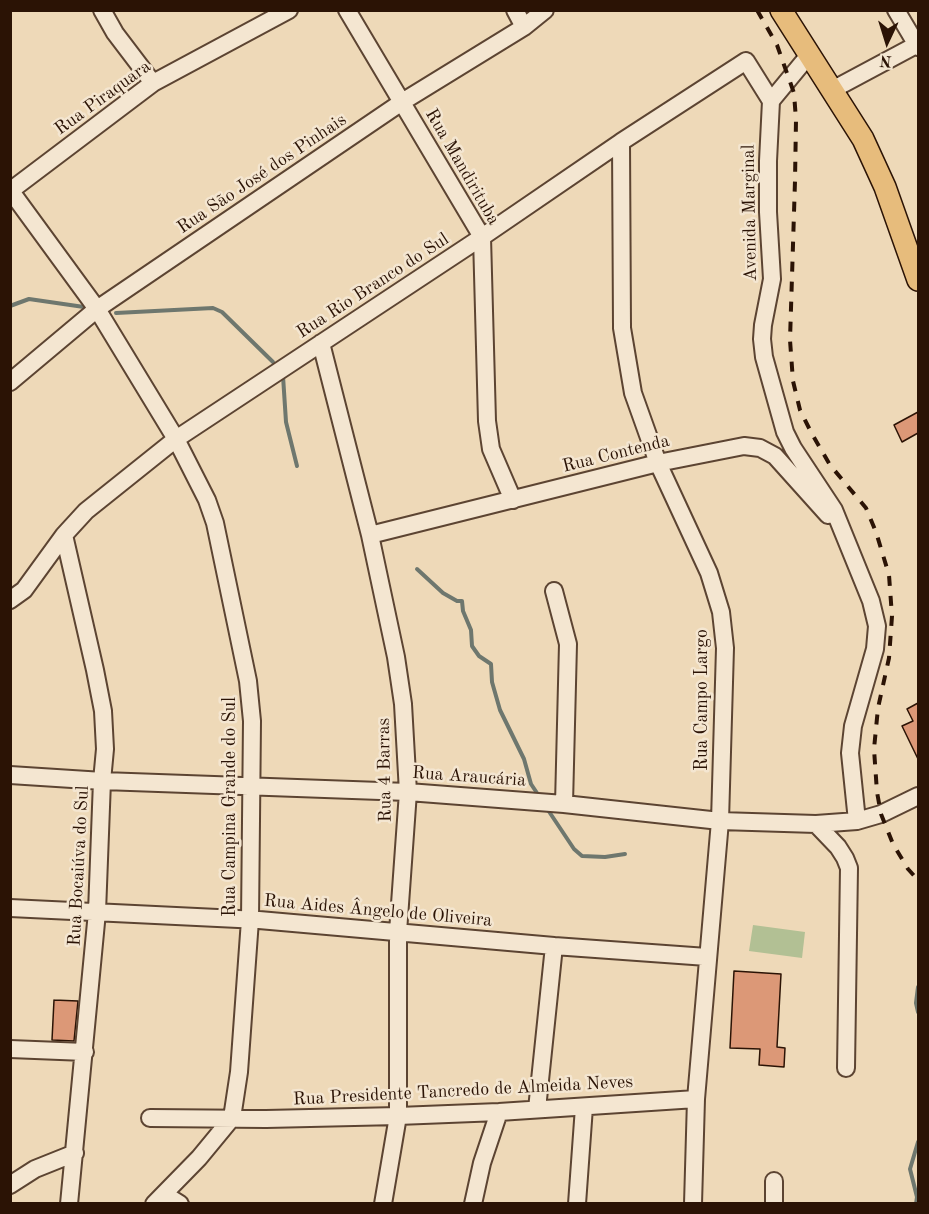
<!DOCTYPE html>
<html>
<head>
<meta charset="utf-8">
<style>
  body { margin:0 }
  #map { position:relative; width:929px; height:1214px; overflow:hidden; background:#eed9b8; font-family:"Old Standard TT",serif }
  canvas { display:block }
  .frame { position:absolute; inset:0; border:12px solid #2b1305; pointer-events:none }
  .north { position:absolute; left:857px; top:12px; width:60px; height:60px; -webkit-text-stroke:4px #f4e6d1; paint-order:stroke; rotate:184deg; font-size:16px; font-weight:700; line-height:24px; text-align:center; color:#2b1305 }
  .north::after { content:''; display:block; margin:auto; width:21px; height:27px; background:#2b1305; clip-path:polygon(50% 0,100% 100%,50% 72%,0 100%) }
</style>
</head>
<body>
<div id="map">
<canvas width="929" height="1214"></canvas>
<div class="frame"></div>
<div class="north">N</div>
</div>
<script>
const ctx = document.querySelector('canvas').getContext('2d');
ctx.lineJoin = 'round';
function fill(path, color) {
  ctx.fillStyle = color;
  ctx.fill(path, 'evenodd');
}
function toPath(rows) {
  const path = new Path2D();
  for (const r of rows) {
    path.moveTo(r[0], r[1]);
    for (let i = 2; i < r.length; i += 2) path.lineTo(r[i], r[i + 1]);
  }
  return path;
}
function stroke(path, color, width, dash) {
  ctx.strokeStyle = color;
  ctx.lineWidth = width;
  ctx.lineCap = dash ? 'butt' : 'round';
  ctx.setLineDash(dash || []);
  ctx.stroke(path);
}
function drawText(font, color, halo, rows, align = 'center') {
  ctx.font = font + ' "Old Standard TT",serif';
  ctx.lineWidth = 5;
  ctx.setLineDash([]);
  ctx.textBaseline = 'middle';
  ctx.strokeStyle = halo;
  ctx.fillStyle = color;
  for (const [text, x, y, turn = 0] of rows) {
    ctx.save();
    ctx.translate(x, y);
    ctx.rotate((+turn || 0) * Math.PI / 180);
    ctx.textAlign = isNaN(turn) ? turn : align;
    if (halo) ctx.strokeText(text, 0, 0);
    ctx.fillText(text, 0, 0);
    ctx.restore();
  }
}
const green = toPath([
  [753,925,805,932,802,958,749,951]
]);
const stream = toPath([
  [10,306,29,299,84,307],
  [116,313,213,308,222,312,273,362],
  [283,376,286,422,297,466],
  [417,569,443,593,457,601,462,601,463,611,471,630,472,646,479,656,491,664,492,682,500,710,524,759,531,784,539,796],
  [546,807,574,849,582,856,605,857,625,854],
  [918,987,916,1003,918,1012],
  [916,1204,917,1197,910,1169,918,1142]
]);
const building = toPath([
  [918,412,918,433,902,442,894,425,918,412],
  [918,703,918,759,902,726,913,721,907,709,918,703],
  [734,971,781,974,777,1047,785,1048,784,1067,759,1065,760,1049,730,1048,734,971],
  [54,1000,78,1001,74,1041,52,1040,54,1000]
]);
const minor = toPath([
  [102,10,115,33,153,83],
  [347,10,482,237,487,421,491,449,513,500],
  [515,10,524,27],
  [896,10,918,47],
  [809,55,771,101,768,161,768,212,772,279,763,325,762,339,764,357,785,432,793,448,834,510,871,601,877,626,875,649,853,726,850,753,857,821],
  [832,90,918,44],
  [621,142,622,328,633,393,658,463,709,573,721,612,725,648,720,821,696,1099,693,1204],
  [10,190,97,309,176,439,207,500,215,523,248,681,252,721,250,920,239,1072,232,1118,199,1158,154,1204],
  [10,191,153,83,289,10],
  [321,343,370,535,396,657,403,704,408,792,398,932,398,1116,383,1204],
  [10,382,97,309,402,102,524,27,545,10],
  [64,535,95,670,103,711,105,749,102,781,97,912,69,1204],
  [370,535,658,463,744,446,760,448,775,456,828,515],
  [554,591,568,644,564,804],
  [10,600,24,590,64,535,86,511,176,439,482,237,621,142,746,61,771,101],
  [10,775,103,781,408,792,564,804,720,821,816,824,857,821,881,814,918,796],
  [816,824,838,847,845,858,849,868,846,1068],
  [10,908,259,920,554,946,707,957],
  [10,1049,85,1052],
  [537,1109,554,946],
  [150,1118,266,1119,398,1116,499,1112,696,1099],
  [10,1185,35,1169,75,1153],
  [164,1194,180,1204],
  [473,1204,482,1163,499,1112],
  [577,1204,584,1107],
  [774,1204,774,1181]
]);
const major = toPath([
  [781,10,863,139,885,187,918,280]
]);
const rail = toPath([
  [757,10,777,45,794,93,796,120,795,181,790,340,793,381,800,410,812,434,830,465,866,508,876,532,889,575,892,616,889,658,878,708,874,749,877,792,881,814,893,844,908,869,918,880]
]);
const streetNames = [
  ["Rua Piraquara",103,98,-36],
  ["Rua Mandirituba",462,167,60],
  ["Rua São José dos Pinhais",262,174,-34],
  ["Avenida Marginal",750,213,-91],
  ["Rua Rio Branco do Sul",373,286,-33],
  ["Rua Contenda",616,454,-14],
  ["Rua Campo Largo",702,700,-90],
  ["Rua 4 Barras",385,770,-91],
  ["Rua Araucária",469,777,4],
  ["Rua Campina Grande do Sul",230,807,-90],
  ["Rua Bocaiúva do Sul",79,866,-87],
  ["Rua Aides Ângelo de Oliveira",378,911,5],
  ["Rua Presidente Tancredo de Almeida Neves",463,1091,-3]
];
fill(green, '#b2c094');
stroke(stream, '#6e776e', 4);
fill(building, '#dc9877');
stroke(building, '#2b1305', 1.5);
stroke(minor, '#5c4432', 20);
stroke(major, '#2b1305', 24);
stroke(minor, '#f4e6d1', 16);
stroke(major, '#e7bc7c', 21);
stroke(rail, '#2b1305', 4, [10, 10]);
drawText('18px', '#2b1305', '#f4e6d1', streetNames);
</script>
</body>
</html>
